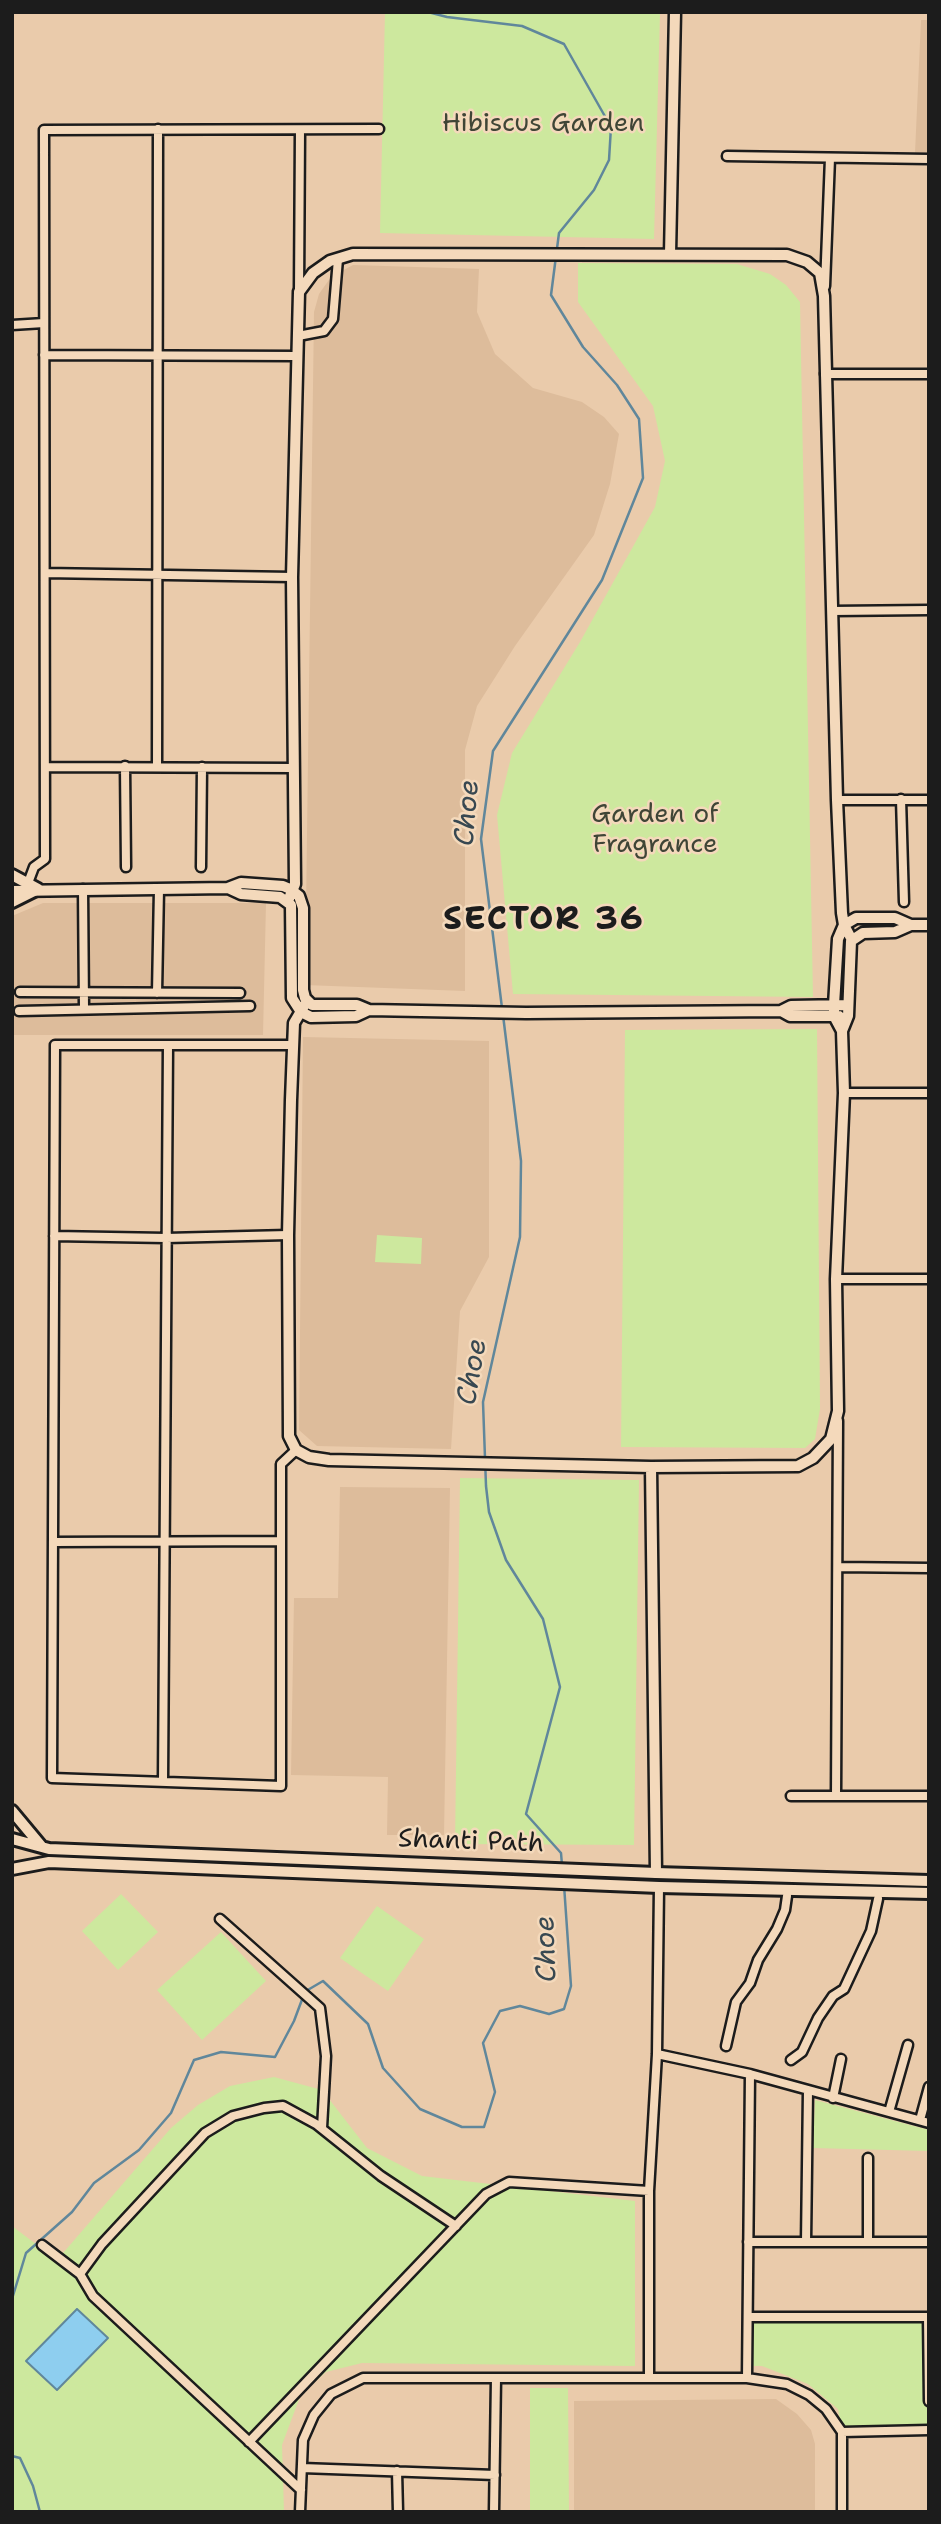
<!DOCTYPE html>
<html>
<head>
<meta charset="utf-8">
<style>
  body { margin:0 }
  #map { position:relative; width:941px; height:2524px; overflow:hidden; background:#eacbab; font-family:"Shantell Sans",sans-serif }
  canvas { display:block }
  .frame { position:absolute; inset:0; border:14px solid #1c1c1c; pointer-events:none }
</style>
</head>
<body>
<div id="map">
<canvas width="941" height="2524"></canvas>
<div class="frame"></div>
</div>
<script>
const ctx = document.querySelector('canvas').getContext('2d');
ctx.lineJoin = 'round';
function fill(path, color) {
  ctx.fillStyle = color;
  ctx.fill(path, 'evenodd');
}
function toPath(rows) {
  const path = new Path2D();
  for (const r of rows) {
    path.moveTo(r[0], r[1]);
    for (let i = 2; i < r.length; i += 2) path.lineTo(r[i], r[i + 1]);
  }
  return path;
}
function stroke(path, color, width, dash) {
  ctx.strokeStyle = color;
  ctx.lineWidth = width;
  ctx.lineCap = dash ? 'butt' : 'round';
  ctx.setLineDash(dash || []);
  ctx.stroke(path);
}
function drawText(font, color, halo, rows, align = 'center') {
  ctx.font = font + ' "Shantell Sans",sans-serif';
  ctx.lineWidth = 5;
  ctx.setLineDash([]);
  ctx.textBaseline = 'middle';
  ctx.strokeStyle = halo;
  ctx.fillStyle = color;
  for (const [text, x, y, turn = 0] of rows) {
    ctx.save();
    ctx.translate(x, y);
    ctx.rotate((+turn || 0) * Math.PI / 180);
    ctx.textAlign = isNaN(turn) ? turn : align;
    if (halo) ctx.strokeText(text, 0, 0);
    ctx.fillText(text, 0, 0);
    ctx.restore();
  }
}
const built = toPath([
  [921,20,929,20,929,153,915,153],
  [353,265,479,269,477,312,495,354,533,388,582,402,604,417,619,434,610,484,594,535,515,646,477,706,465,750,465,991,305,985,314,312,319,294,331,277],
  [43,903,266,903,263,1035,12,1035,12,916],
  [303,1037,489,1041,489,1257,460,1311,451,1449,317,1446,299,1430],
  [340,1487,450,1488,444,1835,387,1835,388,1777,291,1775,294,1598,338,1598],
  [776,2399,797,2414,811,2430,815,2444,815,2512,574,2512,574,2401]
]);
const green = toPath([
  [385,12,660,12,654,239,380,233],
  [578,263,737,264,770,274,786,285,800,302,813,997,513,994,497,815,512,753,580,642,655,507,665,461,653,406,578,302],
  [817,1029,820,1409,815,1439,805,1448,621,1447,625,1030],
  [377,1235,422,1238,421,1264,375,1262],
  [460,1478,639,1480,634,1845,455,1844],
  [121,1894,158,1932,118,1970,82,1931],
  [377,1906,424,1939,388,1991,340,1958],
  [221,1932,266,1981,202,2040,157,1990],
  [274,2077,322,2090,367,2148,422,2176,635,2201,635,2366,362,2363,326,2372,301,2394,282,2445,284,2512,12,2512,12,2226,57,2260,171,2128,198,2105,230,2086],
  [815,2100,929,2130,929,2151,813,2148],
  [748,2317,929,2317,929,2430,842,2432,838,2409,808,2384,762,2366,747,2366],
  [530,2388,568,2388,569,2512,530,2512]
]);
const water = toPath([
  [77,2309,108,2338,57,2390,26,2361,77,2309]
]);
const stream = toPath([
  [428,12,447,17,522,26,564,44,611,127,609,160,594,190,559,233,551,295,583,347,617,385,639,419,643,478,602,580,493,751,481,839,502,1008],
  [503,1015,521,1161,520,1237,483,1402,486,1486,489,1512,506,1560,543,1619,560,1687,526,1814,561,1853,562,1865],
  [306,1991,323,1981,368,2024,383,2068,420,2109,462,2127,484,2127,495,2092,483,2043,500,2011,520,2006,549,2014,564,2009,571,1986,564,1885],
  [12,2299,26,2253,72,2212,94,2183,139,2150,171,2113,194,2060,221,2052,275,2057,294,2021,303,1997],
  [12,2456,20,2458,33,2486,40,2512]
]);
const minor = toPath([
  [727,156,929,159],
  [825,286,830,158],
  [299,292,300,130],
  [12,325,44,323],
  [298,336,324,331,333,319,338,259],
  [44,355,297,356],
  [825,374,929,374],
  [45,573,292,577],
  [832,611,929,610],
  [125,766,126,867],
  [157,766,158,129],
  [45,767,294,768],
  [901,799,904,902],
  [837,800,929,800],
  [201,867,202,767],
  [28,883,34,867,45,859,44,130,379,129],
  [83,889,84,1008],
  [20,992,240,993],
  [157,993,159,889],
  [19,1011,250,1006],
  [292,1045,55,1045,52,1778,281,1786,281,1464,296,1450],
  [844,1093,929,1093],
  [54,1236,166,1238,288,1235],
  [836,1279,929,1279],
  [53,1542,281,1541],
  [838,1567,929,1568],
  [163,1781,168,1045],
  [791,1796,929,1796],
  [836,1796,838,1421],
  [220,1919,320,2008,326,2056,322,2128],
  [726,2046,736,2002,750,1983,758,1960,777,1929,785,1910,787,1896],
  [657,2054,750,2074,929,2123],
  [791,2060,802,2052,818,2018,833,1996,844,1989,871,1931,878,1899],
  [833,2098,841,2059],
  [889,2112,908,2045],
  [920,2120,929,2087],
  [748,2242,929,2242],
  [806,2242,808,2091],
  [868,2242,868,2158],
  [42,2245,80,2274,93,2296,301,2490],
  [80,2274,102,2244,205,2133,233,2116,264,2108,283,2106,316,2124,381,2176,456,2226],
  [748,2317,929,2317],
  [928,2317,929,2401],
  [649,2378,649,2191,657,2054,659,1887],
  [747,2378,750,2074],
  [842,2432,929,2430],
  [249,2442,486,2194,509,2182,649,2191],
  [302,2468,495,2475],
  [397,2471,398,2512],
  [300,2512,303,2440,314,2415,331,2394,363,2378,747,2378,787,2384,809,2395,826,2409,842,2432,842,2512],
  [494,2512,496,2378]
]);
const tertiary = toPath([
  [670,254,675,12],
  [228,888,241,894,280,897,291,905,292,998,301,1012,311,1017,356,1016,369,1010],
  [12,891,228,888,241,883,283,886,290,889,299,896,303,908,303,990,305,998,312,1005,357,1005,369,1010,526,1013,781,1011,791,1006,847,1005],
  [288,901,295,884,292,577,299,292,313,273,330,261,353,254,787,255,807,262,820,273,824,296,837,800,842,913,844,925,852,940],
  [307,1001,294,1023,291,1100,288,1235,289,1436,296,1450,309,1457,329,1460,651,1467,798,1466,813,1458,831,1439,838,1411,836,1279,844,1093,842,1031,848,1016,851,941,863,933,895,932,911,925],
  [781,1011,790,1016,839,1016],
  [842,1031,834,1016,834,1005,838,939,844,925,856,918,895,918,911,925,929,925],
  [651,1467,656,1873]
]);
const secondary = toPath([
  [12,875,38,889],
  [12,902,38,889],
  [12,1811,42,1847],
  [12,1839,49,1849,656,1873,929,1881],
  [12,1869,49,1862,659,1887,929,1893]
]);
const parkNames = [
  ["Hibiscus Garden",543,124],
  ["Garden of",655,815],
  ["Fragrance",655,845]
];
const streetNames = [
  ["Shanti Path",471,1842,2]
];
const waterNames = [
  ["Choe",468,813,-85],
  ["Choe",473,1372,-80],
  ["Choe",547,1949,-92]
];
const districtNames = [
  ["SECTOR 36",544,920]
];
fill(built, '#ddbc9b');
fill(green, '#cde89e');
fill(water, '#8eceef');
stroke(water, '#60879b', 2);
stroke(stream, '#60879b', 2.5);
stroke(minor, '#1c1c1c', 13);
stroke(tertiary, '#1c1c1c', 15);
stroke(secondary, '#1c1c1c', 16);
stroke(minor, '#f4d9bb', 8);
stroke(tertiary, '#f4d9bb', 10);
stroke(secondary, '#f4d9bb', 10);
drawText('26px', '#3f4536', '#f4d9bb', parkNames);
drawText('26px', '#1c1c1c', '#f4d9bb', streetNames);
drawText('italic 28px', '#384851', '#f4d9bb', waterNames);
ctx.letterSpacing = '2px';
drawText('bold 33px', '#1c1c1c', '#f4d9bb', districtNames);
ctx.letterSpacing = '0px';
</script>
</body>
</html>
